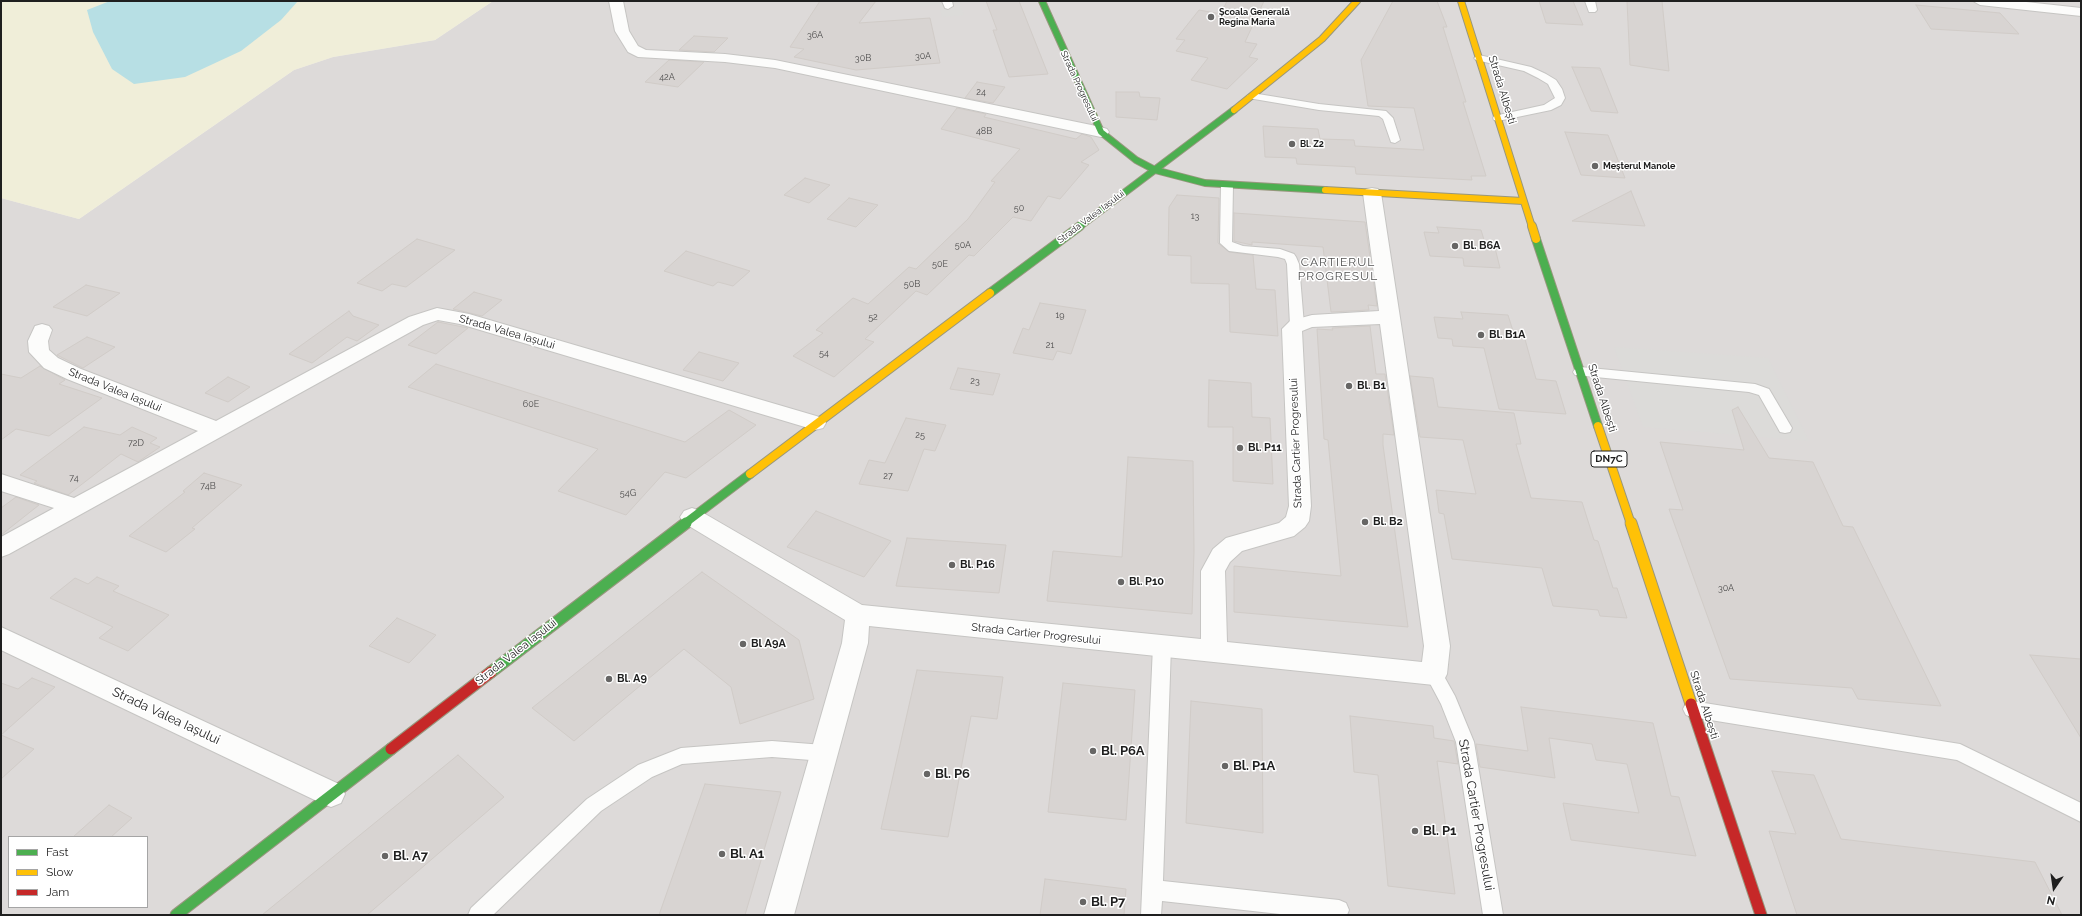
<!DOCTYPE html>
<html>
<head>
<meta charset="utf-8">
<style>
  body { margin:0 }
  #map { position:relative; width:2082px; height:916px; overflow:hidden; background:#eeebe7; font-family:Raleway,sans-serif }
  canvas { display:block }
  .frame { position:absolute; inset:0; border:2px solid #1f1f1f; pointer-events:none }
  .legend { position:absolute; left:8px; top:836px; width:140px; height:72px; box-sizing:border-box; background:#fff; border:1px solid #a5a5a5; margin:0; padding:5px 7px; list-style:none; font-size:12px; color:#1f1f1f }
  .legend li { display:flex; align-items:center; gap:8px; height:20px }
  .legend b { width:20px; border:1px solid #a5a5a5 }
  .north { position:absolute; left:2034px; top:868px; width:40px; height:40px; -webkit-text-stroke:3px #fff; paint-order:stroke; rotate:193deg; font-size:11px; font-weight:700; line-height:16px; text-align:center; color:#1f1f1f }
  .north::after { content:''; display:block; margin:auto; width:14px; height:18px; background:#1f1f1f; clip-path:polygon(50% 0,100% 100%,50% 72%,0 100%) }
</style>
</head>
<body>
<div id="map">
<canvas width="2082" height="916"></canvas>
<div class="frame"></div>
<ul class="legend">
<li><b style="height:5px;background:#4caf50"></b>Fast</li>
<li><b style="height:5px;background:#ffc107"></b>Slow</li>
<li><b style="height:5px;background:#c62828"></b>Jam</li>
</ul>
<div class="north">N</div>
</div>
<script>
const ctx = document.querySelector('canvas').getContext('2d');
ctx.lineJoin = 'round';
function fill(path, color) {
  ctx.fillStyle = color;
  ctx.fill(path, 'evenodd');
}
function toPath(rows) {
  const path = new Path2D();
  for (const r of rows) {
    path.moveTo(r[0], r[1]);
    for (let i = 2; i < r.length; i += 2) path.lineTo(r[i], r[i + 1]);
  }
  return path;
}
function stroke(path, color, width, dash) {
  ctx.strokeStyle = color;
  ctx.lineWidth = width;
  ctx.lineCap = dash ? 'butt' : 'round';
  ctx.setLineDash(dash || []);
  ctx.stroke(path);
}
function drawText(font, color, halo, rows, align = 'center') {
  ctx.font = font + ' Raleway,sans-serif';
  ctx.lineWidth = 3;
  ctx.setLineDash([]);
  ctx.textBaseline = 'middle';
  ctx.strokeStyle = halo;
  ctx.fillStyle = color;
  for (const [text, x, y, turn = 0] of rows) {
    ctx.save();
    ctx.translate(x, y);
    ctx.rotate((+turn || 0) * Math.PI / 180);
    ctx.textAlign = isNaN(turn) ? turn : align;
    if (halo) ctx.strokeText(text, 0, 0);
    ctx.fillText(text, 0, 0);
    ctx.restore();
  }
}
const residential = toPath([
  [493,1,2081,1,2081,915,1,915,1,198,79,219,294,70,333,57,435,40],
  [9,837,147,837,147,907,9,907]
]);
const farmland = toPath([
  [1,1,493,1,435,40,333,57,294,70,79,219,1,198]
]);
const parking = toPath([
  [919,1,959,1,964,15,942,17,939,5,920,7],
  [1614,347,1768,358,1809,441,1643,427]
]);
const water = toPath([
  [110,1,298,1,281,20,241,51,185,77,134,84,112,69,93,32,87,10]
]);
const building = toPath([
  [820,1,876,1,859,23,930,18,940,63,856,70,794,57,804,49,790,47,820,1],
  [986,1,1019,1,1048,74,1009,77,993,30,997,30,986,1],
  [1227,1,1264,1,1245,42,1257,44,1249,57,1258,59,1227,89,1191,80,1208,58,1176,51,1185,40,1176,39,1199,10,1221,14,1227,1],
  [1393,1,1437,1,1447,27,1443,27,1466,102,1463,102,1486,176,1471,176,1472,180,1356,174,1355,167,1297,164,1296,158,1265,157,1263,126,1318,129,1320,139,1354,140,1355,146,1424,150,1414,108,1368,106,1361,60,1393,1],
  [1539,1,1573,1,1583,25,1546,23,1539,1],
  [1627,1,1662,1,1669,71,1630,65,1627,1],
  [1916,5,2000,13,2019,34,1931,29,1916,5],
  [694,36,728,38,714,52,679,50,694,36],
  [669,60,704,62,678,87,645,82,669,60],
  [1572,67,1600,68,1618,113,1591,111,1572,67],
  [977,82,1005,87,993,103,965,98,977,82],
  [1116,92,1139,92,1140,97,1160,98,1157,120,1116,117,1116,92],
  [957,108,986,114,984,117,1076,139,1082,134,1091,137,1099,150,1081,162,1089,165,1060,199,1048,196,1031,221,1013,217,974,256,969,255,927,295,916,291,865,339,874,342,834,377,793,356,823,333,816,330,853,298,868,304,909,267,916,269,968,219,995,182,991,181,1020,149,941,129,957,108],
  [1565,132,1608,135,1625,178,1581,175,1565,132],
  [805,178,830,185,809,203,784,195,805,178],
  [1631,191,1645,226,1572,221,1631,191],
  [1177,195,1219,198,1218,243,1229,252,1253,255,1256,289,1275,290,1278,336,1230,332,1229,284,1191,283,1191,256,1168,255,1169,207,1177,195],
  [849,198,878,205,856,227,827,219,849,198],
  [1234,213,1365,222,1377,306,1368,305,1369,310,1331,312,1323,247,1252,242,1252,245,1234,241,1234,213],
  [1437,227,1481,230,1485,243,1494,244,1500,268,1464,266,1463,258,1430,256,1424,232,1439,233,1437,227],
  [417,239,455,250,406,287,392,284,382,291,357,283,417,239],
  [686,251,750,271,733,286,718,282,713,286,664,271,686,251],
  [86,285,120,293,87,316,53,307,86,285],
  [474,292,502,300,482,316,453,309,474,292],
  [1040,303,1086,310,1071,354,1057,351,1053,360,1013,353,1023,328,1029,330,1040,303],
  [349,311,353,316,379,325,357,341,347,337,312,363,289,354,349,311],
  [1461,312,1508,315,1513,331,1523,332,1536,379,1556,381,1566,414,1499,409,1484,348,1453,346,1452,339,1438,338,1434,317,1463,319,1461,312],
  [438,322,468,328,436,354,408,345,438,322],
  [1370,326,1376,374,1385,374,1394,435,1383,434,1383,445,1408,627,1234,612,1234,566,1341,576,1328,440,1324,439,1317,329,1333,330,1332,328,1370,326],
  [87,337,115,347,83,368,57,355,87,337],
  [699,352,739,363,723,381,683,370,699,352],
  [436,364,685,442,729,410,756,425,686,478,665,472,626,515,558,491,598,449,408,387,436,364],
  [40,366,65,380,59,384,102,398,49,436,16,429,1,440,1,374,21,378,40,366],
  [958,368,1000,374,993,395,950,389,958,368],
  [1410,376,1433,378,1438,407,1514,413,1521,444,1516,444,1531,498,1582,502,1594,540,1598,541,1613,588,1617,588,1627,618,1600,616,1598,610,1553,606,1542,568,1452,559,1444,514,1439,513,1436,490,1476,494,1463,440,1420,437,1410,376],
  [228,377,250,387,228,402,205,393,228,377],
  [1209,380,1251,383,1252,417,1270,418,1273,484,1233,481,1233,427,1208,427,1209,380],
  [1738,407,1769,458,1813,462,1843,526,1853,527,1941,706,1858,699,1852,688,1730,679,1669,509,1683,510,1660,442,1744,450,1732,410,1738,407],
  [906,418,946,425,935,451,924,449,908,491,859,484,869,460,885,463,906,418],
  [84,427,120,435,132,427,157,438,150,443,160,447,138,462,121,454,68,495,34,483,37,481,20,475,84,427],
  [1128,457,1193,461,1194,551,1192,614,1047,601,1053,551,1122,557,1128,457],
  [204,473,242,485,192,528,195,529,166,552,129,536,185,492,183,491,204,473],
  [16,497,39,505,1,535,1,508,16,497],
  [816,511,891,541,864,577,787,547,816,511],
  [907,538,1006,545,999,593,896,586,907,538],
  [702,572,799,640,814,699,740,724,731,687,684,649,574,741,532,708,702,572],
  [97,577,119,586,113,591,169,615,128,651,99,638,113,627,50,598,75,578,88,584,97,577],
  [397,618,436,635,409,663,369,646,397,618],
  [2030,655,2081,659,2081,738,2030,655],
  [917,670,1003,677,997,719,971,716,948,837,881,829,917,670],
  [32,678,55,687,1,735,34,749,1,779,1,683,18,689,32,678],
  [1063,683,1135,690,1126,820,1048,812,1063,683],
  [1191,701,1262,709,1263,833,1186,823,1191,701],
  [1521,707,1653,723,1671,796,1679,797,1696,856,1571,840,1563,803,1639,813,1627,764,1596,760,1592,744,1549,738,1555,778,1480,767,1476,744,1528,751,1521,707],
  [1350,716,1433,726,1434,738,1454,741,1458,764,1437,761,1455,894,1388,886,1378,775,1354,772,1350,716],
  [458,755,504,797,367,915,262,915,458,755],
  [1772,771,1814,775,1841,839,2035,862,2062,915,1797,915,1769,831,1796,834,1772,771],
  [705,784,781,792,745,915,659,915,705,784],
  [109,805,132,818,111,837,73,837,109,805],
  [1045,879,1126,889,1124,915,1040,915,1045,879]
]);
const lane = toPath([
  [942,1,952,1,953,6,948,9,945,8,942,1],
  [1585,1,1595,1,1597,10,1595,12,1589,12,1585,1],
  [1479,55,1531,67,1546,74,1556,80,1562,89,1565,98,1561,105,1551,110,1498,121,1494,120,1493,118,1494,116,1544,105,1555,98,1548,84,1538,78,1524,71,1476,60,1474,58,1479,55],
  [1252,93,1319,104,1386,111,1393,118,1400,140,1395,143,1391,142,1383,119,1379,116,1319,110,1248,98,1247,96,1252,93],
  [1227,182,1233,185,1232,242,1243,246,1280,249,1294,254,1296,257,1299,264,1304,325,1302,328,1297,329,1292,328,1290,325,1287,264,1285,259,1278,257,1229,251,1220,243,1221,185,1227,182],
  [1580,367,1755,384,1769,389,1792,428,1790,432,1785,433,1780,432,1759,395,1749,392,1575,375,1573,372,1575,369,1580,367],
  [1162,639,1168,641,1171,646,1163,881,1339,900,1346,903,1349,910,1347,915,1289,915,1162,901,1161,915,1141,915,1153,646,1156,641,1162,639],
  [1434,666,1440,669,1455,696,1474,742,1503,915,1483,915,1456,742,1441,704,1425,674,1428,669,1434,666],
  [1692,701,1960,744,2081,803,2081,822,1957,760,1692,717,1686,715,1683,709,1686,703,1692,701],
  [772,741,824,745,831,747,833,753,831,759,824,761,772,757,682,764,652,777,601,811,493,915,468,915,471,908,587,799,638,765,681,748,772,741]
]);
const street = toPath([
  [609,1,623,1,629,31,638,46,646,50,725,54,775,60,1101,127,1107,129,1109,132,1107,135,1101,137,775,68,725,62,638,57,628,52,615,31,609,1],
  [1973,1,2017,1,2081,8,2081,16,1980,5,1973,1],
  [1372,188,1378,189,1381,193,1450,646,1447,674,1443,682,1434,685,869,626,868,643,794,915,764,915,842,643,845,620,684,523,680,517,684,511,692,508,700,511,862,605,1201,639,1201,571,1213,549,1226,538,1279,523,1286,517,1289,506,1282,329,1290,321,1312,315,1379,311,1363,193,1366,189,1372,188],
  [1380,324,1424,646,1422,662,1227,642,1225,571,1230,562,1242,551,1294,536,1305,527,1309,521,1311,506,1302,331,1312,327,1380,324],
  [437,308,469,314,823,418,826,423,823,428,815,430,460,324,438,320,423,325,9,554,1,557,1,537,54,508,1,491,1,474,74,498,198,431,67,379,44,368,29,352,28,341,35,326,42,324,49,326,52,330,48,341,49,350,58,358,81,369,216,421,409,317,437,308],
  [1,627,341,785,345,794,341,803,331,807,321,803,1,650,1,627]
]);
const fastFar2 = toPath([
  [1042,1,1101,132,1136,160,1155,170,1205,183,1325,190],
  [1079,227,1234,110]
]);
const fastFar1 = toPath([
  [1536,239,1598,426],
  [990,293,1080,226],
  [684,524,750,474]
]);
const fast = toPath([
  [491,672,686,523],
  [176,915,391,749]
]);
const slowFar2 = toPath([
  [1461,1,1532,227],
  [1234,110,1322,39,1357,1],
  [1325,190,1523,201]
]);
const slowFar1 = toPath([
  [1532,226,1536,239],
  [1598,426,1631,524],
  [750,474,990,293]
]);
const slow = toPath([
  [1631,523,1691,704]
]);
const jam = toPath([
  [1691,704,1761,915],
  [391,749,491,672]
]);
const markers = [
  [1211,17,4,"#676665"],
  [1292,144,4,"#676665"],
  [1595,166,4,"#676665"],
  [1455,246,4,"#676665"],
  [1481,335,4,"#676665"],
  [1349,386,4,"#676665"],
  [1240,448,4,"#676665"],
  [1365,522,4,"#676665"],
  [952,565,4,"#676665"],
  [1121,582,4,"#676665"],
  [743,644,4,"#676665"],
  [609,679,4,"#676665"],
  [1093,751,4,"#676665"],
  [1225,766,4,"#676665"],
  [927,774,4,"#676665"],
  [1415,831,4,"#676665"],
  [722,854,4,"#676665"],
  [385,856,4,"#676665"],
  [1083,902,4,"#676665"]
];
const farPoinames = [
  ["Școala Generală",1219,12],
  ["Regina Maria",1219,22],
  ["Bl. Z2",1300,144],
  ["Meșterul Manole",1603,166]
];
const numberNames = [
  ["36A",815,35],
  ["30A",923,56],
  ["30B",863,58],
  ["42A",667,77],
  ["24",981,92],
  ["48B",984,131],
  ["50",1019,208],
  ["13",1195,216],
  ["50A",963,245],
  ["50E",940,264],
  ["50B",912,284],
  ["19",1060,315],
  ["52",873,317],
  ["21",1050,345],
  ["54",824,353],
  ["23",975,381],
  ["60E",531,404],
  ["25",920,435],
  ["72D",136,443],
  ["27",888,476],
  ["74",74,478],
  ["74B",208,486],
  ["54G",628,493],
  ["30A",1726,588]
];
const farStreetnames = [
  ["Strada Progresului",1079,86,65],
  ["Strada Valea Iașului",1091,217,-37]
];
const shields = [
  [1609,459,36]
];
const shieldNames = [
  ["DN7C",1609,459]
];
const streetNames = [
  ["Strada Albești",1502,90,73],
  ["Strada Valea Iașului",507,332,16],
  ["Strada Valea Iașului",115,390,22],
  ["Strada Albești",1602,398,72],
  ["Strada Cartier Progresului",1296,443,-92],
  ["Strada Cartier Progresului",1036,634,6],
  ["Strada Valea Iașului",516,652,-38],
  ["Strada Albești",1704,705,72]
];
const poiNames = [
  ["Bl. B6A",1463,246],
  ["Bl. B1A",1489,335],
  ["Bl. B1",1357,386],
  ["Bl. P11",1248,448],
  ["Bl. B2",1373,522],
  ["Bl. P16",960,565],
  ["Bl. P10",1129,582],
  ["Bl A9A",751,644],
  ["Bl. A9",617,679]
];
const neighbourhoodNames = [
  ["CARTIERUL",1338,262],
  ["PROGRESUL",1338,276]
];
const nearStreetnames = [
  ["Strada Valea Iașului",166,716,25],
  ["Strada Cartier Progresului",1476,815,80]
];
const nearPoinames = [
  ["Bl. P6A",1101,751],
  ["Bl. P1A",1233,766],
  ["Bl. P6",935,774],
  ["Bl. P1",1423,831],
  ["Bl. A1",730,854],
  ["Bl. A7",393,856],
  ["Bl. P7",1091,902]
];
fill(residential, '#dddad9');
fill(farmland, '#f0eed9');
fill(parking, '#dcdbd9');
fill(water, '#b7dfe4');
fill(building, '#d8d4d2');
stroke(building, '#d1ccc8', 1);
stroke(lane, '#c6c5c3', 2);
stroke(street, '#c6c5c3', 2);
stroke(fastFar2, '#98977e', 8);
stroke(fastFar1, '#98977e', 10);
stroke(fast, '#98977e', 13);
stroke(slowFar2, '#98977e', 8);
stroke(slowFar1, '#98977e', 10);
stroke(slow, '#98977e', 13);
stroke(jam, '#98977e', 13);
fill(lane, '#fcfcfb');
fill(street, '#fcfcfb');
stroke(fastFar2, '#4caf50', 6);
stroke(fastFar1, '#4caf50', 8);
stroke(fast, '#4caf50', 11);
stroke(slowFar2, '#ffc107', 6);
stroke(slowFar1, '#ffc107', 8);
stroke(slow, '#ffc107', 11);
stroke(jam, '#c62828', 11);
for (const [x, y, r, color] of markers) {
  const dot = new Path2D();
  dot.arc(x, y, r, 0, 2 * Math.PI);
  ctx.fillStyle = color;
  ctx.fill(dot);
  stroke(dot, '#fff', 1.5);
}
drawText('bold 9px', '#1f1f1f', '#fff', farPoinames, 'left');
drawText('9px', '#4d4c4c', null, numberNames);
drawText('9px', '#1f1f1f', '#fff', farStreetnames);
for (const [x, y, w] of shields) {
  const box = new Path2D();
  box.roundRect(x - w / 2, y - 8, w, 16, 3);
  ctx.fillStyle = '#fff';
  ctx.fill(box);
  stroke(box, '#1f1f1f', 1);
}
drawText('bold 10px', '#1f1f1f', null, shieldNames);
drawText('11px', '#1f1f1f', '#fff', streetNames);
drawText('bold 11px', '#1f1f1f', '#fff', poiNames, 'left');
ctx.letterSpacing = '1px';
drawText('12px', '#525252', '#fff', neighbourhoodNames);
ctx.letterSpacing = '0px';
drawText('13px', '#1f1f1f', '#fff', nearStreetnames);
drawText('bold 13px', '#1f1f1f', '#fff', nearPoinames, 'left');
</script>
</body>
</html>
